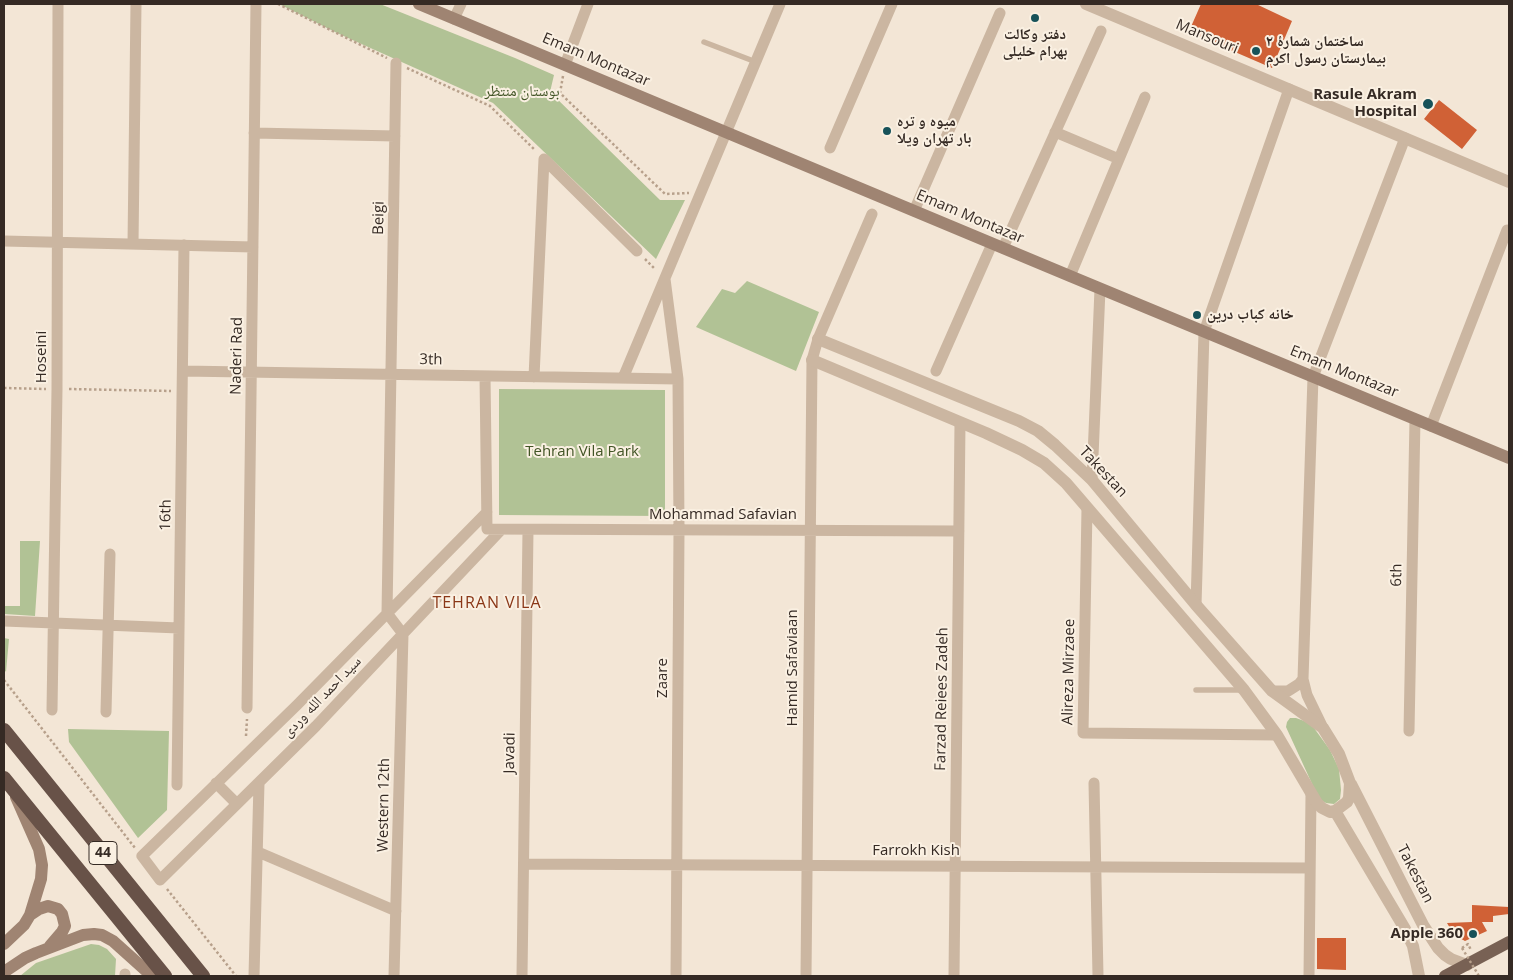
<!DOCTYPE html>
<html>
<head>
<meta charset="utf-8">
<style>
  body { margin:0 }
  #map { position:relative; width:1513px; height:980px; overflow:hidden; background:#f3e6d6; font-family:"Open Sans",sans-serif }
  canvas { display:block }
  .frame { position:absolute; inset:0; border:5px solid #352a24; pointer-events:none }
</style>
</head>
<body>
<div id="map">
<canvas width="1513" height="980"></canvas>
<div class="frame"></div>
</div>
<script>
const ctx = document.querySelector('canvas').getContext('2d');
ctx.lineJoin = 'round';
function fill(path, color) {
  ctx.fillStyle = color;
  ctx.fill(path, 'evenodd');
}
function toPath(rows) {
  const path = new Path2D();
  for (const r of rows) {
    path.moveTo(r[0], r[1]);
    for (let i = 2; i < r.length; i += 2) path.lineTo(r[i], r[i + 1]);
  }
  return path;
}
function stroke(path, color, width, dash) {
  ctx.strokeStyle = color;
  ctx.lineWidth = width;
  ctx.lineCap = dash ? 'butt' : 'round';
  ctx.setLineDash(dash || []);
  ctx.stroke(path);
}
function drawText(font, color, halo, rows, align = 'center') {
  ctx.font = font + ' "Open Sans","Noto Naskh Arabic",sans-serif';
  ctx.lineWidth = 4;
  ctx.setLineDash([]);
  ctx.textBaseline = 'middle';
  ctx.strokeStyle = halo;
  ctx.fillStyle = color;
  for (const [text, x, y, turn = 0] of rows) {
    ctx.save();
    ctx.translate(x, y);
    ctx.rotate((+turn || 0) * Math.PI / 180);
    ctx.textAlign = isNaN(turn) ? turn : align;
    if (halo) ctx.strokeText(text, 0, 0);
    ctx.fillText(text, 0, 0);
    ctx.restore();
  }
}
const green = toPath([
  [279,4,380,4,515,58,554,75,550,92,660,200,685,200,656,259,493,103,337,33],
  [747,281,819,312,796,371,696,327,722,289,735,293],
  [499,389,665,390,665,516,499,515],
  [20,541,40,541,35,616,5,614,4,606,20,606],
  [4,638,9,639,6,672,4,669],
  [1290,718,1296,718,1307,722,1314,728,1330,750,1339,769,1341,790,1340,799,1334,804,1326,803,1319,799,1286,727,1287,722],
  [68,729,169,731,167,810,138,838,69,742],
  [91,944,99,945,107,949,116,959,115,976,20,976,36,963]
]);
const building = toPath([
  [1201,4,1256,4,1292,21,1272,68,1191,33,1190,29],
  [1439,100,1477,130,1462,149,1424,119],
  [1472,905,1509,907,1509,914,1493,916,1493,922,1482,922,1487,931,1465,941,1454,935,1447,923,1472,922],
  [1317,938,1346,938,1346,970,1317,969]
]);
const path = toPath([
  [278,4,387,58],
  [407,68,490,106,535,150],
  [563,76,560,93,665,194,689,193],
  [645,259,655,269],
  [4,388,46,389],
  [69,389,171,391],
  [4,680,135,848],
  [246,736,247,719],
  [167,889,236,976],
  [1462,948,1468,944,1471,950]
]);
const service = toPath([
  [704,42,756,62],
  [1196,690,1244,690]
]);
const minor = toPath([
  [454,19,461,4],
  [565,65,588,4],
  [1055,132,1119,159],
  [254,133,395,136],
  [830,148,892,4],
  [544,159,637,251],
  [914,211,1000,13],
  [4,241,253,247],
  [133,244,136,4],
  [1003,248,1101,31],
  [1070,276,1145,97],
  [665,279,678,379,679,530,676,976],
  [183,371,678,379],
  [936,371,992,244],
  [485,376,487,529,959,531],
  [534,377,544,159],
  [623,378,780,4],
  [1431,426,1507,230],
  [1092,480,1100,289],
  [1087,508,1083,733,1277,735],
  [487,512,297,705,142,856,160,880,316,726,501,530],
  [1196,605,1204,332,1289,89],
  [4,621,179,628],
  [1272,691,1288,691,1299,684,1303,679],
  [247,708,256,4],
  [52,710,57,389,58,4],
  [106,712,110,554],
  [1323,728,1307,695,1303,679,1313,377,1405,138],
  [1409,731,1415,419],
  [216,783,237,804],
  [1094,783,1098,976],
  [177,785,184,245],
  [258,852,396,911],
  [524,864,1309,868],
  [125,976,125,974],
  [254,976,259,783],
  [394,976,403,634,387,613,396,63],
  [522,976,528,530],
  [806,976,812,360,818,339,872,214],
  [954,976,960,423],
  [1309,976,1311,795]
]);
const tertiary = toPath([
  [1086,4,1509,182],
  [812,360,986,433,1022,450,1044,463,1066,483,1244,690,1277,735,1317,803,1322,808,1330,812,1335,811,1347,802,1349,798,1350,783,1339,754,1323,728,1272,691,1196,605,1092,480,1055,445,1038,431,1019,421,818,339],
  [1351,784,1423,925,1438,948,1445,955,1451,959,1467,965],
  [1335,811,1405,929,1413,946,1419,976]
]);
const secondary = toPath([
  [419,4,1070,276,1509,458],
  [30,915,39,909,48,906,58,909,62,914,65,926,62,932,50,946],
  [4,944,24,925,30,915,41,879,42,865,39,849,16,797],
  [4,972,25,958,36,953,83,935,94,934,102,935,113,941,152,976]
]);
const primary = toPath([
  [1445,976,1509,942]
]);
const trunk = toPath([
  [4,730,203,976],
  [4,778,165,976]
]);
const pathBridge = toPath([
  [1462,948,1479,976]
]);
const markers = [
  [1035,18,5,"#175259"],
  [1256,51,5,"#175259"],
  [1428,104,6,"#175259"],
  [887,131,5,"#175259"],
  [1197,315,5,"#175259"],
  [1473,934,5,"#175259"]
];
const shields = [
  [103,853,28]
];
const shieldNames = [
  ["44",103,853]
];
const poiNames = [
  ["دفتر وکالت",1035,35,"center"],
  ["بهرام خلیلی",1035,52,"center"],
  ["ساختمان شمارهٔ ۲",1266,42],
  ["بیمارستان رسول اکرم",1266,59],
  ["Rasule Akram",1417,95,"right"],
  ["Hospital",1417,112,"right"],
  ["میوه و تره",897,122],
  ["بار تهران ویلا",897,139],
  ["خانه کباب درین",1207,315],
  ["Apple 360",1463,934,"right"]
];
const streetNames = [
  ["Mansouri",1207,37,23],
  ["Emam Montazar",596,60,23],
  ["Emam Montazar",970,217,23],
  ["Beigi",379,218,-89],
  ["Naderi Rad",237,356,-89],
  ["Hoseini",42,357,-90],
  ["3th",431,360,1],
  ["Emam Montazar",1344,372,22],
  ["Takestan",1103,472,47],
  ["16th",166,515,-89],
  ["Mohammad Safavian",723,515],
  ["6th",1397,575,-89],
  ["Hamid Safaviaan",793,668,-90],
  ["Alireza Mirzaee",1069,672,-89],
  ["Zaare",663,678,-90],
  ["سید احمد الله وردی",322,697,-46],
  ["Farzad Reiees Zadeh",942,699,-89],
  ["Javadi",510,753,-89],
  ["Western 12th",384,805,-89],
  ["Farrokh Kish",916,851],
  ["Takestan",1415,874,63]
];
const parkNames = [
  ["بوستان منتظر",522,92],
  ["Tehran Vila Park",582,452]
];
const neighbourhoodNames = [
  ["TEHRAN VILA",487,603]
];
fill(green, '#b1c295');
fill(building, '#d06136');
stroke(path, '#b7a08b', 2.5, [2.5, 2.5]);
stroke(service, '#cbb6a1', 5.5);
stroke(minor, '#cbb6a1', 11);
stroke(tertiary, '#cbb6a1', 12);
stroke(secondary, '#9f8472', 12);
stroke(primary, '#786154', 12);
stroke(trunk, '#685248', 14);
stroke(pathBridge, '#b7a08b', 2.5, [2.5, 2.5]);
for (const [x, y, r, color] of markers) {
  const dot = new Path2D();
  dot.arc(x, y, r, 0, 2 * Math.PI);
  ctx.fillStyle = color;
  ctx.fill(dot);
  stroke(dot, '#faf0e2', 2);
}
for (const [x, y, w] of shields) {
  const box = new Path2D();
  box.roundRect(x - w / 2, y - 11.5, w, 23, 4);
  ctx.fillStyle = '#faf0e2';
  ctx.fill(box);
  stroke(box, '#352a24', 1);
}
drawText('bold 14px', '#352a24', null, shieldNames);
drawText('bold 15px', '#352a24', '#faf0e2', poiNames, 'left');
drawText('15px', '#352a24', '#faf0e2', streetNames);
drawText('15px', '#425526', '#faf0e2', parkNames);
ctx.letterSpacing = '1px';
drawText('16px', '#8a3717', '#faf0e2', neighbourhoodNames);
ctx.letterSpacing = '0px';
</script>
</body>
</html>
